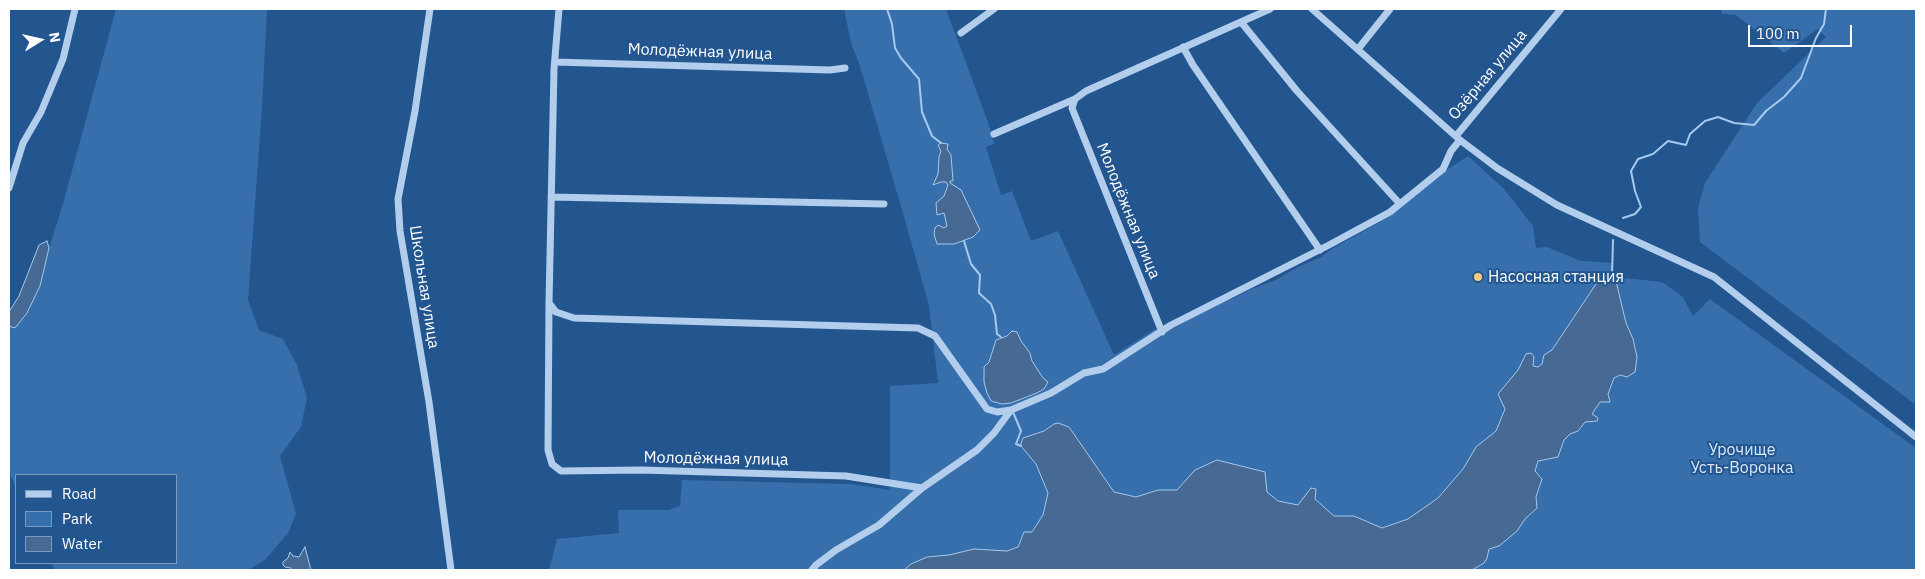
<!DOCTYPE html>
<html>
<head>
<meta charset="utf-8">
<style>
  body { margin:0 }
  #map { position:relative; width:1925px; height:579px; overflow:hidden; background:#23558f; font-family:"IBM Plex Sans",sans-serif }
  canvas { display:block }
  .frame { position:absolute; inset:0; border:10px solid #fff; pointer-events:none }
  .legend { position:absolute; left:15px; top:474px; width:162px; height:90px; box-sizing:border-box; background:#23558f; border:1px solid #7b99bc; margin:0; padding:6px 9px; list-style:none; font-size:15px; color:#fff }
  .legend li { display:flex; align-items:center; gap:10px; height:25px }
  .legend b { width:25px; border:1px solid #7b99bc }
  .north { position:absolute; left:15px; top:15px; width:50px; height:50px; -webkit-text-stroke:4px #23558f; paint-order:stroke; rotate:80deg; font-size:14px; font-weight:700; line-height:20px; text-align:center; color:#fff }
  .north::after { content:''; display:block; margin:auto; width:18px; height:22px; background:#fff; clip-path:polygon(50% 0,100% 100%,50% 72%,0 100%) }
  .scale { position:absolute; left:1748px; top:25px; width:104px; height:22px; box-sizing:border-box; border:2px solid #fff; border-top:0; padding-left:6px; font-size:15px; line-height:18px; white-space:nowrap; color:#fff; -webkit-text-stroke:4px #23558f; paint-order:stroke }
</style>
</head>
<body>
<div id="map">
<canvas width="1925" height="579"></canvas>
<div class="frame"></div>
<ul class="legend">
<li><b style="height:6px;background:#b2ceec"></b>Road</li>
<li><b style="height:14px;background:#376fac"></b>Park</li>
<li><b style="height:14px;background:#466a93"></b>Water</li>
</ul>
<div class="north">N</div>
<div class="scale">100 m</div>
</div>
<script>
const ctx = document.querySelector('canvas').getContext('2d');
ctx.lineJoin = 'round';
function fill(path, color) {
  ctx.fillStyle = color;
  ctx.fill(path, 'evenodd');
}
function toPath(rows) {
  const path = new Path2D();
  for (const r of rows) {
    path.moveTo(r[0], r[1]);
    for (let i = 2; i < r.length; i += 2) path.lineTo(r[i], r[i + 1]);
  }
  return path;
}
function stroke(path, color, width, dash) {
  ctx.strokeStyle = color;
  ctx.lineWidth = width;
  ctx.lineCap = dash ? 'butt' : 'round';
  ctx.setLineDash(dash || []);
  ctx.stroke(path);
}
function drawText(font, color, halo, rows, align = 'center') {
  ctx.font = font + ' "IBM Plex Sans",sans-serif';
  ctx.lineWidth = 4;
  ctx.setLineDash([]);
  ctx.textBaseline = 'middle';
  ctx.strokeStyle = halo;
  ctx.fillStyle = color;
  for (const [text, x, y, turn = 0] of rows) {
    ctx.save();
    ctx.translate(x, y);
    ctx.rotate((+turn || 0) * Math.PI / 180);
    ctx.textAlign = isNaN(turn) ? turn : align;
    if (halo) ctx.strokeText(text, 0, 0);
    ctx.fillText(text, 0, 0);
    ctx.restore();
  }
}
const green = toPath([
  [116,9,267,9,262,107,248,300,259,330,283,339,297,365,307,398,301,427,280,456,296,514,288,533,265,560,248,570,55,570,51,563,176,563,176,475,16,475,16,488,9,472,9,326,16,327,27,313,40,286,49,248,63,204],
  [844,9,946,9,989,125,994,144,986,147,1001,195,1012,191,1031,241,1058,231,1114,355,1155,329,1160,336,1218,302,1232,299,1254,288,1276,280,1298,267,1321,257,1332,249,1380,222,1442,173,1468,156,1504,189,1533,226,1536,248,1547,247,1581,261,1613,263,1612,269,1608,274,1600,278,1552,350,1545,355,1542,364,1538,367,1533,366,1526,354,1518,370,1498,394,1506,409,1496,431,1476,447,1463,469,1438,498,1408,519,1382,528,1354,516,1334,516,1315,499,1298,505,1278,501,1267,492,1195,470,1177,490,1158,490,1136,497,1114,492,1069,427,1054,424,1044,431,1037,432,1021,447,1036,464,1048,493,1043,515,1032,532,1024,532,1018,547,1007,551,974,549,949,555,927,557,911,564,904,570,549,570,557,539,619,533,618,510,668,510,680,506,682,480,850,484,890,490,890,386,938,383,929,305,902,210,860,66,851,43],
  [1721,9,1916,9,1916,405,1700,242,1698,208,1705,183,1757,103,1826,37,1818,29,1784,53,1736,15,1722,14],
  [1615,277,1662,282,1683,297,1693,316,1710,299,1916,448,1916,570,1472,570,1484,563,1489,549,1499,546,1517,531,1525,519,1537,508,1536,497,1541,485,1535,472,1538,461,1558,457,1564,440,1570,434,1578,431,1600,402,1608,394,1614,378,1620,375,1637,357,1633,339,1626,323]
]);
const water = toPath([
  [941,143,948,144,947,149,951,155,953,181,950,181,950,183,961,190,980,230,973,237,954,244,937,244,934,234,935,228,938,225,944,228,947,226,944,213,937,215,936,203,944,196,948,185,946,182,941,182,933,185,938,174,939,157,941,151,938,145,941,143],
  [47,241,49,248,40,286,27,313,15,328,9,326,9,312,19,296,39,245,47,241],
  [1615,277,1626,323,1633,339,1637,357,1635,372,1627,377,1620,375,1614,378,1608,394,1610,402,1600,402,1592,414,1598,418,1597,421,1585,422,1578,431,1570,434,1564,440,1558,457,1538,461,1535,471,1542,479,1536,497,1537,508,1525,519,1517,531,1499,546,1489,549,1487,558,1484,563,1472,570,904,570,911,564,927,557,949,555,974,549,1007,551,1018,547,1024,532,1032,532,1043,515,1048,493,1036,464,1021,446,1021,443,1023,438,1044,431,1054,424,1058,423,1069,427,1114,492,1136,497,1158,490,1177,490,1195,470,1217,460,1265,472,1267,492,1278,501,1298,505,1311,488,1316,489,1315,499,1334,516,1354,516,1382,528,1408,519,1438,498,1463,469,1476,447,1496,431,1505,409,1498,394,1518,370,1526,354,1531,353,1534,357,1533,366,1538,367,1542,364,1544,355,1552,350,1600,278,1615,277],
  [1012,331,1017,332,1021,341,1030,353,1032,361,1043,378,1048,382,1044,389,1037,393,1011,403,1002,404,991,401,987,393,984,382,984,367,989,362,996,340,1007,336,1012,331],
  [305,547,311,570,291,570,291,568,285,567,283,565,283,562,288,558,290,552,293,556,299,557,305,547]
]);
const stream = toPath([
  [887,9,892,24,895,48,901,58,919,79,922,112,932,136,941,143],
  [1623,218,1635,214,1641,207,1635,191,1631,171,1638,159,1653,154,1668,141,1686,145,1690,134,1705,121,1718,117,1734,123,1754,125,1766,111,1784,97,1801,78,1816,38,1824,24,1826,9],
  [964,241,971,264,980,275,979,293,991,304,995,315,997,334,1001,337],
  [1612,277,1613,240],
  [1013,412,1021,431,1016,444,1021,446]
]);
const minor = toPath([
  [430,9,415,111,398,199,400,231,429,402,451,570],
  [559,9,554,69,549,303,548,450,552,464,561,471,641,470,846,476,922,488,977,450,994,433,1011,410,1051,393,1084,373,1103,369,1171,325,1329,245,1390,212,1443,169,1451,151,1460,140],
  [1312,9,1460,140,1497,168,1557,205,1714,277,1916,437],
  [1241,22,1297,91,1400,204],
  [961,33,994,9],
  [1183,47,1193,65,1320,250],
  [1358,49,1390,9],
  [555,62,830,70,845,68],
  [1075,99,1072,108,1162,332],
  [994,134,1075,99,1086,91,1270,9],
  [1456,136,1561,9],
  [9,188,23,143,41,112,63,59,75,9],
  [551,197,884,204],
  [549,303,556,312,574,318,918,328,935,336,987,409,997,412,1011,410],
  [812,570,816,565,836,550,879,525,922,488]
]);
const markers = [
  [1478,277,5,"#f7ce75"]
];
const streetNames = [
  ["Молодёжная улица",700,52,2],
  ["Озёрная улица",1488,75,-50],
  ["Молодёжная улица",1128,211,68],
  ["Школьная улица",424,287,81],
  ["Молодёжная улица",716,459,1]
];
const poiNames = [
  ["Насосная станция",1488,277]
];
const parkNames = [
  ["Урочище",1742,450],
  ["Усть-Воронка",1742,468]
];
fill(green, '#376fac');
fill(water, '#466a93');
stroke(water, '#a6c9ed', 1);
stroke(stream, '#a6c9ed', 2);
stroke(minor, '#b2ceec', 7);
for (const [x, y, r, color] of markers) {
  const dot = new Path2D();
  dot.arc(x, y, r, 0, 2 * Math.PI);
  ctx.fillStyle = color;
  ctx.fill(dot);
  stroke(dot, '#23558f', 2);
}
drawText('16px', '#fff', '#23558f', streetNames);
drawText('16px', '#fff', '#23558f', poiNames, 'left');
drawText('16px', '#d7e7f9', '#23558f', parkNames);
</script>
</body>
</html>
